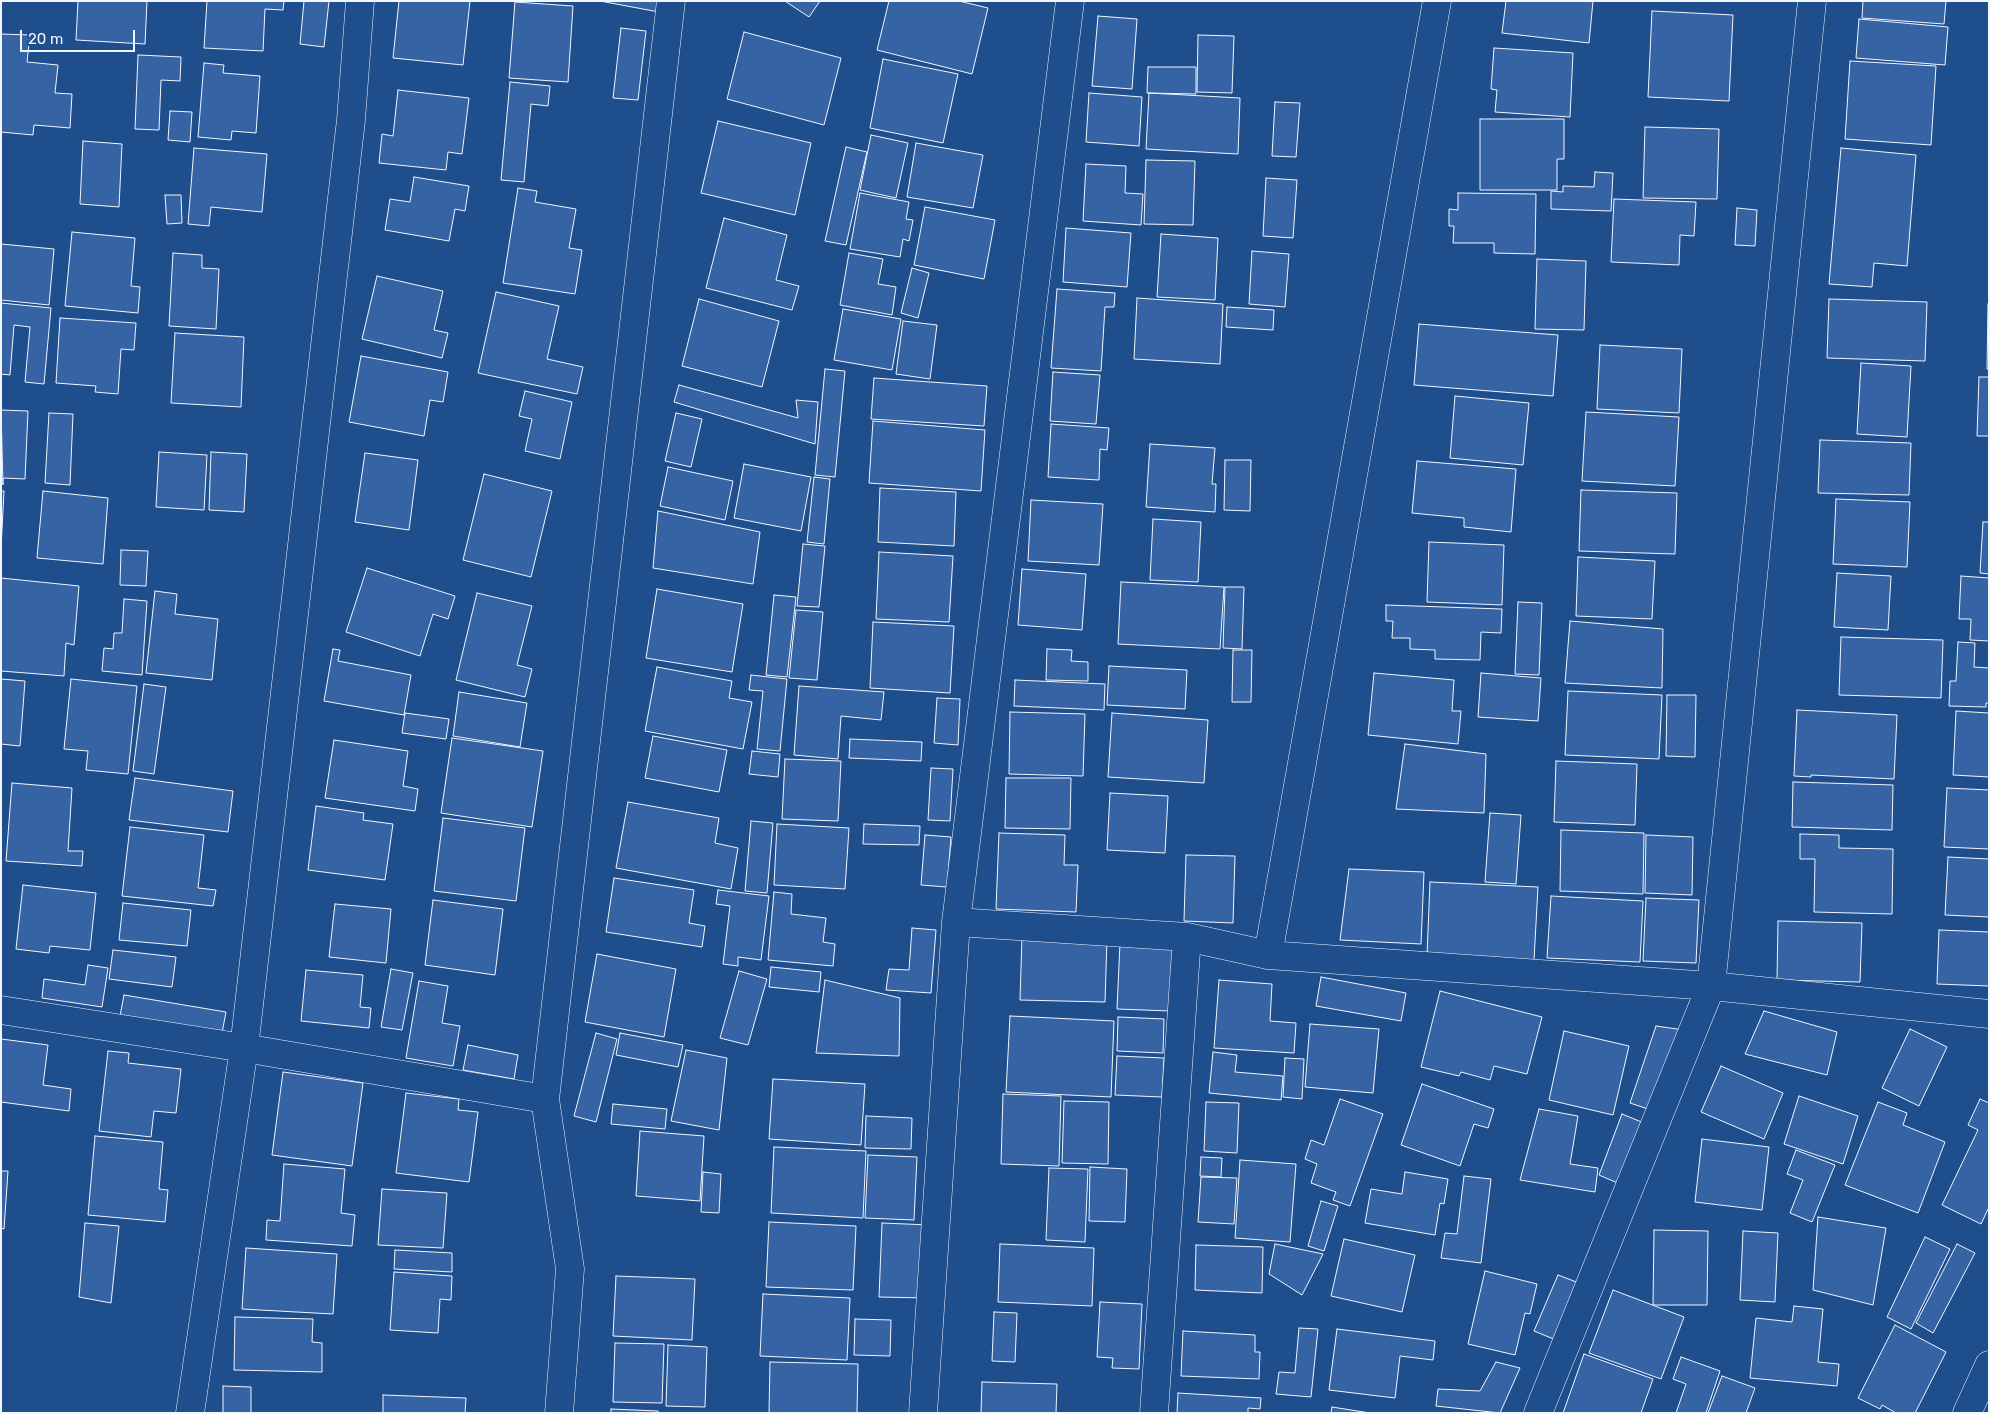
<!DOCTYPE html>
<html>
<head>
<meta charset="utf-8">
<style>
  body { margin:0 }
  #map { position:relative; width:1990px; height:1414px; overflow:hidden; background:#1f4e8c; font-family:Rubik,sans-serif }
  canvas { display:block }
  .frame { position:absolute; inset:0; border:2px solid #f2f6ff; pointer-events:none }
  .scale { position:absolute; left:20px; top:30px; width:115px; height:22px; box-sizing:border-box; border:2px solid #f2f6ff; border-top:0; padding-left:6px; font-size:15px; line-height:18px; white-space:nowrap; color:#f2f6ff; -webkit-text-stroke:4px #1f4e8c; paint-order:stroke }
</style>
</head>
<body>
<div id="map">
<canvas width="1990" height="1414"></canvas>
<div class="frame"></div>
<div class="scale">20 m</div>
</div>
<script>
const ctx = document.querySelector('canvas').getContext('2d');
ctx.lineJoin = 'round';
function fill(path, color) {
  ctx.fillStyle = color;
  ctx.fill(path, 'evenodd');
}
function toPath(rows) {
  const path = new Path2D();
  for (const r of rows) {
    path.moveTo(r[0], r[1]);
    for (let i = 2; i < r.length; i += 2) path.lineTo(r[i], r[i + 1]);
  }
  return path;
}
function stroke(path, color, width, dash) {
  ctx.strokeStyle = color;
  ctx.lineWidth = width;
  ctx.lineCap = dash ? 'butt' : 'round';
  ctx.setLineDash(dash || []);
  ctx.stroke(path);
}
const building = toPath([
  [78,1,147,1,145,44,76,40,78,1],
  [207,1,284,1,283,10,265,9,263,51,204,48,207,1],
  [304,1,329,1,324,47,300,44,304,1],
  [399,1,470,1,463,65,393,58,399,1],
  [600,1,660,1,659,12,600,1],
  [785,1,820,1,809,17,785,1],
  [889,1,959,1,988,8,972,74,877,50,889,1],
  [1506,1,1593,1,1589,43,1502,33,1506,1],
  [1863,1,1946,1,1944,24,1862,18,1863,1],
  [515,2,573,6,568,82,509,78,515,2],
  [1652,11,1733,15,1729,101,1648,97,1652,11],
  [1098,16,1137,19,1132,89,1092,86,1098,16],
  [1859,19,1948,27,1945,65,1856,58,1859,19],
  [621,28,646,31,638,100,613,98,621,28],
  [744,32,841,58,824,125,727,99,744,32],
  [1,34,30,35,27,62,58,65,55,93,72,94,70,128,34,125,33,135,1,132,1,34],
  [1198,35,1234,36,1232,93,1197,92,1198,35],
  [1494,48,1573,53,1570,117,1495,112,1497,90,1491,89,1494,48],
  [138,55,181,57,180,81,161,80,159,130,135,129,138,55],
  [883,59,958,74,943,143,870,128,883,59],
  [1850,61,1936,66,1931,145,1845,139,1850,61],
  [204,63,224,65,223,73,260,76,256,133,232,131,231,140,198,137,204,63],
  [1148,67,1196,67,1196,94,1147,93,1148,67],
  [510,82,550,86,548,106,531,104,524,182,501,180,510,82],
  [398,90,469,98,462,154,448,152,446,170,379,163,382,134,393,136,398,90],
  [1089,93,1142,97,1139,146,1086,142,1089,93],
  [1149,93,1240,98,1238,154,1146,149,1149,93],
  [1275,102,1300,103,1296,157,1272,156,1275,102],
  [170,111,192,112,190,142,168,140,170,111],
  [1480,119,1564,119,1564,159,1557,159,1557,190,1480,190,1480,119],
  [718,121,811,143,795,215,701,193,718,121],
  [1645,127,1719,129,1717,199,1643,198,1645,127],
  [871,135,908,143,896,198,860,190,871,135],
  [83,141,122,144,119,207,80,204,83,141],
  [916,143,983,155,973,208,907,197,916,143],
  [846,147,867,152,846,245,825,241,846,147],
  [194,148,267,154,262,212,211,207,209,226,188,224,194,148],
  [1841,148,1916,155,1907,266,1874,263,1872,287,1829,284,1841,148],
  [1146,160,1195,161,1193,225,1144,224,1146,160],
  [1086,164,1126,166,1125,193,1143,194,1141,225,1083,221,1086,164],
  [1595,172,1613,173,1611,211,1551,209,1551,191,1563,192,1563,186,1594,187,1595,172],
  [414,177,469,186,465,211,455,209,449,241,385,230,390,199,410,202,414,177],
  [1266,178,1297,180,1293,238,1263,236,1266,178],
  [518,188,537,191,535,202,576,209,569,248,582,250,575,294,503,283,518,188],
  [860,193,909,202,906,219,913,220,909,241,903,239,900,257,850,249,860,193],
  [1458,193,1536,194,1535,254,1494,253,1494,243,1453,243,1454,226,1449,226,1449,209,1458,210,1458,193],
  [165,195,181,195,182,223,167,224,165,195],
  [1614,199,1696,202,1694,236,1680,235,1679,265,1611,262,1614,199],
  [925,207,995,220,984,279,914,265,925,207],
  [1737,208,1757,210,1755,246,1735,245,1737,208],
  [724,218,787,235,776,280,799,286,792,310,706,288,724,218],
  [1066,228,1131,233,1127,287,1063,282,1066,228],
  [72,232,135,238,131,286,140,287,138,313,65,306,72,232],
  [1161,234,1218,238,1215,300,1157,297,1161,234],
  [1,244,54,249,49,305,1,300,1,244],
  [1252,251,1289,254,1285,307,1249,304,1252,251],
  [173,253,202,255,202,268,219,269,216,329,169,326,173,253],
  [849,253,883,259,878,284,896,287,892,315,840,305,849,253],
  [1537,259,1586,261,1584,330,1535,329,1537,259],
  [912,268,929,273,918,318,901,313,912,268],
  [377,276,443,291,434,330,448,333,442,358,362,339,377,276],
  [1057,289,1115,293,1114,307,1105,307,1101,371,1051,368,1057,289],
  [496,292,559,306,547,359,583,367,577,394,478,373,496,292],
  [1137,298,1223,304,1220,364,1134,359,1137,298],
  [699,299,779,321,762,387,682,366,699,299],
  [1829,299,1927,302,1925,361,1827,358,1829,299],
  [1,303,51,308,44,384,25,382,30,327,14,325,10,375,1,374,1,303],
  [1988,304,1989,304,1989,369,1987,369,1988,304],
  [1227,307,1274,310,1273,330,1226,327,1227,307],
  [843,309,901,319,892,370,834,360,843,309],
  [60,318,136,323,134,350,121,349,118,394,95,392,96,386,56,383,60,318],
  [903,321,937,325,930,379,896,374,903,321],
  [1419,324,1558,335,1553,396,1414,385,1419,324],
  [175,333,244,337,241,407,171,403,175,333],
  [1600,345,1682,349,1679,413,1597,409,1600,345],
  [361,356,448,372,443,402,430,400,424,436,349,422,361,356],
  [1861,363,1911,366,1907,437,1857,434,1861,363],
  [825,369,845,371,835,477,815,475,825,369],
  [1053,372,1100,375,1096,424,1050,421,1053,372],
  [1979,377,1989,377,1989,436,1977,436,1979,377],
  [874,378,987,386,984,426,871,419,874,378],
  [679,385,798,418,796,400,818,402,815,444,674,402,679,385],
  [525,391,572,402,560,459,525,451,532,419,519,416,525,391],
  [1455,396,1529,403,1523,465,1450,458,1455,396],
  [1,410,28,411,25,479,3,478,3,485,1,410],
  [1586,412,1679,417,1675,486,1582,481,1586,412],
  [49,413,73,414,70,485,45,483,49,413],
  [676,413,702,419,691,467,665,461,676,413],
  [873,421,985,430,981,491,869,483,873,421],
  [1051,424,1109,428,1107,450,1100,449,1099,480,1048,477,1051,424],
  [1820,440,1911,443,1909,495,1818,493,1820,440],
  [1150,444,1215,448,1212,484,1216,484,1215,512,1146,507,1150,444],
  [159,452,207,455,204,510,156,507,159,452],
  [211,452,247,454,244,512,209,510,211,452],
  [365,453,418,460,409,530,355,522,365,453],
  [1225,460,1251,460,1250,511,1224,510,1225,460],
  [1417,461,1516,469,1511,532,1464,527,1464,518,1412,513,1417,461],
  [744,464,811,477,801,531,734,518,744,464],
  [668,467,733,481,725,520,660,506,668,467],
  [484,474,552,491,531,577,463,560,484,474],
  [814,477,830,479,824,544,807,542,814,477],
  [880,488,956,492,954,546,878,542,880,488],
  [1581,490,1677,493,1675,554,1579,551,1581,490],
  [1,491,4,491,1,549,1,491],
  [43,491,108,498,103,564,37,558,43,491],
  [1836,499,1910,502,1907,567,1833,564,1836,499],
  [1031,500,1103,504,1099,565,1028,561,1031,500],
  [658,511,760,532,753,584,653,568,658,511],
  [1153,519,1201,522,1198,582,1150,580,1153,519],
  [1983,522,1989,522,1989,574,1980,573,1983,522],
  [1429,542,1504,545,1502,605,1427,602,1429,542],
  [803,544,825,546,819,607,797,606,803,544],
  [121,550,148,551,146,586,120,585,121,550],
  [879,552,953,556,949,622,876,619,879,552],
  [1578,557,1655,561,1652,619,1576,616,1578,557],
  [367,568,455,596,448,619,433,614,420,656,346,632,367,568],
  [1022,569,1086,574,1082,630,1018,625,1022,569],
  [1837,573,1891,576,1888,630,1834,627,1837,573],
  [1961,576,1989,578,1989,641,1970,640,1971,619,1959,619,1961,576],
  [1,578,79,586,74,645,66,643,64,676,1,671,1,578],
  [1121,582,1224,587,1220,649,1118,644,1121,582],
  [1225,587,1244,587,1242,649,1223,648,1225,587],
  [657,589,743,604,732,672,646,658,657,589],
  [155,591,177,594,175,614,218,619,212,680,146,673,155,591],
  [477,593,532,606,517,665,532,669,525,697,456,680,477,593],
  [774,595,796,597,787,677,766,675,774,595],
  [124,599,147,601,142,675,102,671,104,648,113,649,114,633,122,633,124,599],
  [1518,602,1542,603,1539,675,1515,674,1518,602],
  [1386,605,1502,609,1501,633,1481,632,1480,660,1435,659,1435,650,1410,649,1410,638,1392,638,1393,621,1386,621,1386,605],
  [796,610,823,612,817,680,789,678,796,610],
  [1570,621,1663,629,1662,688,1565,683,1570,621],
  [873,622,954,626,950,693,870,688,873,622],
  [1841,637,1943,640,1941,698,1839,695,1841,637],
  [1958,642,1975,643,1974,667,1989,668,1989,703,1986,703,1986,707,1949,706,1950,681,1956,681,1958,642],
  [333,649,340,650,338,661,411,675,404,715,324,701,333,649],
  [1047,649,1072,650,1071,661,1088,662,1088,681,1046,680,1047,649],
  [1233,650,1252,650,1251,702,1232,702,1233,650],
  [1109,666,1187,670,1185,709,1107,705,1109,666],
  [657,667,732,681,729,698,752,702,743,749,645,731,657,667],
  [1374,673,1454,680,1452,711,1461,711,1458,744,1368,735,1374,673],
  [1481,673,1541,678,1538,721,1478,717,1481,673],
  [751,675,787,679,780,751,757,749,763,691,749,690,751,675],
  [1,679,25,681,20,746,1,744,1,679],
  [71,679,137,686,128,774,86,770,88,751,64,749,71,679],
  [1015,680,1105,684,1104,710,1014,706,1015,680],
  [144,684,166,687,154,774,133,771,144,684],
  [799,686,884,692,881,720,841,716,838,759,794,755,799,686],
  [1568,691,1662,695,1659,759,1565,755,1568,691],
  [459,692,527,703,520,747,453,736,459,692],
  [1667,695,1696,695,1695,757,1666,756,1667,695],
  [937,698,960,699,958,745,934,743,937,698],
  [1797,710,1897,715,1894,779,1811,775,1811,777,1794,776,1797,710],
  [1956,711,1989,713,1989,777,1953,775,1956,711],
  [1010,712,1085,714,1083,776,1009,774,1010,712],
  [405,713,449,719,446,739,402,733,405,713],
  [1112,713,1208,720,1204,783,1108,777,1112,713],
  [653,736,727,750,719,792,645,778,653,736],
  [452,738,543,751,532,827,441,813,452,738],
  [850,739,922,742,921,761,849,758,850,739],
  [334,740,408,751,403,786,418,789,415,811,325,798,334,740],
  [1405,744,1486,754,1484,813,1396,809,1405,744],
  [752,751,780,754,778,777,749,774,752,751],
  [785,759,841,761,838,821,782,819,785,759],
  [1556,761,1637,764,1635,825,1554,822,1556,761],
  [931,768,953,769,950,821,928,820,931,768],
  [135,778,233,791,228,832,129,820,135,778],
  [1006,778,1071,778,1070,829,1005,828,1006,778],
  [1793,782,1893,785,1892,830,1792,827,1793,782],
  [12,783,72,788,68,851,83,851,82,866,6,861,12,783],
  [1947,788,1989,790,1989,849,1944,847,1947,788],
  [1110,793,1168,796,1165,853,1107,850,1110,793],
  [628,802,719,818,715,843,738,848,731,889,616,868,628,802],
  [316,806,364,813,363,820,393,824,385,880,308,870,316,806],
  [1490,813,1521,815,1516,884,1485,882,1490,813],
  [443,818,525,828,516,901,434,891,443,818],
  [751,821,773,823,767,893,745,891,751,821],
  [777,824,849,828,845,889,774,885,777,824],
  [864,824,920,826,919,845,863,844,864,824],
  [130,827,204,835,198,888,216,890,213,906,122,896,130,827],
  [1561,830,1644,833,1643,894,1560,891,1561,830],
  [999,833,1065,835,1064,865,1078,865,1076,912,996,909,999,833],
  [1800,834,1839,835,1839,848,1893,849,1892,914,1814,912,1815,859,1800,859,1800,834],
  [925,835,951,837,947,887,921,885,925,835],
  [1646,835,1693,837,1692,895,1645,893,1646,835],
  [1186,855,1235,856,1233,923,1184,921,1186,855],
  [1948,857,1989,859,1989,917,1945,915,1948,857],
  [1349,869,1424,872,1421,944,1340,940,1349,869],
  [614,878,694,890,689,923,705,926,702,947,606,932,614,878],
  [1430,882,1538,887,1534,960,1427,955,1430,882],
  [23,885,96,893,90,950,50,946,49,953,16,949,23,885],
  [718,890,769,896,761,960,738,957,738,966,723,964,730,906,716,904,718,890],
  [774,892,792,894,791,914,826,918,823,942,835,944,833,966,768,960,774,892],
  [1551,896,1643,901,1640,962,1547,958,1551,896],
  [1646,898,1699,900,1696,963,1643,961,1646,898],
  [433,900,503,909,495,975,425,965,433,900],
  [123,903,191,910,187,946,119,940,123,903],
  [335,904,391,909,386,963,329,957,335,904],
  [1778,921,1862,923,1860,982,1777,980,1778,921],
  [912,928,936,930,931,993,886,990,889,969,909,970,912,928],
  [1939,930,1989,932,1989,986,1937,984,1939,930],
  [1022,937,1107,939,1105,1002,1020,1000,1022,937],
  [1120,943,1173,945,1170,1011,1117,1009,1120,943],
  [113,950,176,957,172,987,109,979,113,950],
  [597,954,676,969,664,1037,585,1022,597,954],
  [88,965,108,968,102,1007,42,998,44,979,85,985,88,965],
  [771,967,821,972,819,992,769,987,771,967],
  [391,969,413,973,402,1030,381,1027,391,969],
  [306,970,363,975,360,1007,371,1008,369,1028,301,1021,306,970],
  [739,971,767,979,748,1045,720,1038,739,971],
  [1321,977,1406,993,1401,1021,1316,1006,1321,977],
  [825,980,900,998,899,1056,816,1053,825,980],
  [1219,980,1272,984,1270,1021,1296,1023,1294,1053,1214,1048,1219,980],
  [419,981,448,986,442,1023,460,1026,453,1066,406,1058,419,981],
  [1440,991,1542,1017,1527,1074,1494,1066,1490,1080,1461,1072,1459,1076,1421,1067,1440,991],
  [124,995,226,1012,222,1033,120,1016,124,995],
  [1764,1011,1837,1032,1827,1075,1745,1054,1764,1011],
  [1010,1016,1114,1021,1111,1097,1006,1092,1010,1016],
  [1118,1017,1164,1019,1163,1053,1117,1051,1118,1017],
  [1310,1024,1379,1029,1373,1093,1305,1087,1310,1024],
  [1656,1026,1684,1030,1654,1111,1630,1103,1656,1026],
  [1910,1029,1947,1047,1919,1106,1882,1088,1910,1029],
  [1564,1031,1629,1046,1613,1115,1549,1100,1564,1031],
  [596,1033,617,1039,596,1122,574,1116,596,1033],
  [620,1033,683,1045,678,1067,616,1055,620,1033],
  [1,1039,48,1045,43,1085,71,1089,69,1111,1,1102,1,1039],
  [468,1045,518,1055,514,1079,463,1070,468,1045],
  [686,1050,727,1058,719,1130,671,1121,686,1050],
  [108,1051,129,1053,128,1063,181,1069,176,1113,154,1111,151,1137,99,1131,108,1051],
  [1213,1052,1237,1055,1235,1072,1283,1076,1281,1100,1209,1093,1213,1052],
  [1117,1056,1164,1058,1162,1097,1115,1095,1117,1056],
  [1285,1058,1304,1059,1302,1099,1283,1097,1285,1058],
  [1721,1066,1783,1093,1764,1139,1701,1112,1721,1066],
  [283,1072,363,1083,352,1166,272,1155,283,1072],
  [773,1079,865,1084,861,1145,769,1139,773,1079],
  [1422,1084,1494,1109,1488,1128,1474,1124,1460,1166,1401,1145,1422,1084],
  [406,1093,459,1099,458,1110,478,1112,469,1182,396,1173,406,1093],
  [1003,1094,1061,1096,1059,1166,1001,1164,1003,1094],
  [1799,1096,1858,1116,1843,1164,1784,1144,1799,1096],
  [1340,1099,1383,1114,1350,1206,1333,1200,1336,1192,1311,1183,1317,1164,1305,1159,1311,1140,1324,1145,1340,1099],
  [1980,1099,1989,1103,1989,1207,1981,1224,1942,1205,1978,1130,1968,1125,1980,1099],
  [1064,1101,1109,1102,1108,1164,1062,1163,1064,1101],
  [1206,1102,1239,1103,1237,1153,1204,1151,1206,1102],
  [1878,1102,1907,1113,1903,1125,1945,1142,1918,1213,1845,1185,1878,1102],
  [613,1104,667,1109,665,1129,611,1124,613,1104],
  [1539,1109,1578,1116,1570,1164,1598,1168,1595,1192,1520,1180,1539,1109],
  [1622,1114,1644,1123,1620,1184,1599,1175,1622,1114],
  [866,1116,912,1118,911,1149,865,1148,866,1116],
  [640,1131,704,1136,700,1201,636,1196,640,1131],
  [95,1136,163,1142,159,1189,168,1190,165,1222,88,1215,95,1136],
  [1702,1139,1769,1147,1762,1210,1695,1202,1702,1139],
  [774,1147,866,1151,863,1218,771,1213,774,1147],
  [1796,1150,1835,1165,1812,1222,1790,1213,1803,1180,1787,1174,1796,1150],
  [868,1155,917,1157,914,1220,865,1218,868,1155],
  [1201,1157,1222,1158,1221,1177,1200,1176,1201,1157],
  [1240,1160,1296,1164,1290,1242,1235,1238,1240,1160],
  [284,1164,345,1169,341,1213,355,1215,352,1246,266,1240,267,1220,280,1221,284,1164],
  [1090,1167,1127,1169,1125,1222,1089,1221,1090,1167],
  [1049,1168,1088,1169,1085,1242,1046,1240,1049,1168],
  [1,1171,8,1171,4,1229,1,1228,1,1171],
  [703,1172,721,1174,719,1213,701,1212,703,1172],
  [1405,1172,1448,1179,1444,1204,1440,1203,1435,1235,1365,1223,1371,1189,1402,1194,1405,1172],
  [1464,1176,1491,1179,1481,1263,1441,1258,1445,1233,1457,1234,1464,1176],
  [1201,1177,1237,1178,1234,1224,1198,1222,1201,1177],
  [382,1189,447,1193,443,1248,378,1245,382,1189],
  [1321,1201,1338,1206,1324,1251,1308,1246,1321,1201],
  [1818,1217,1886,1228,1873,1305,1813,1290,1818,1217],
  [769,1222,856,1226,853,1290,766,1287,769,1222],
  [85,1223,119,1226,111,1303,79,1297,85,1223],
  [882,1223,930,1225,927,1298,879,1297,882,1223],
  [1654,1230,1708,1231,1707,1305,1653,1305,1654,1230],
  [1743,1231,1778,1233,1775,1302,1740,1300,1743,1231],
  [1925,1237,1950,1249,1911,1329,1887,1317,1925,1237],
  [1344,1239,1415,1255,1402,1312,1331,1296,1344,1239],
  [1000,1244,1094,1248,1092,1306,998,1302,1000,1244],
  [1275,1244,1323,1254,1302,1295,1269,1274,1275,1244],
  [1957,1244,1975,1253,1933,1333,1916,1323,1957,1244],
  [1196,1245,1263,1247,1262,1293,1195,1290,1196,1245],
  [246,1248,337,1254,333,1314,242,1309,246,1248],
  [395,1250,452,1253,452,1272,394,1269,395,1250],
  [1485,1271,1537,1284,1530,1314,1525,1313,1515,1355,1468,1344,1485,1271],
  [394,1272,452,1276,451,1300,440,1299,438,1333,390,1330,394,1272],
  [1558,1275,1579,1283,1556,1340,1534,1331,1558,1275],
  [616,1276,695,1279,692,1340,613,1336,616,1276],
  [1613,1290,1684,1317,1661,1379,1589,1353,1613,1290],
  [763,1294,850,1298,847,1360,760,1356,763,1294],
  [1100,1302,1142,1304,1139,1369,1112,1368,1113,1358,1097,1357,1100,1302],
  [1794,1306,1823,1309,1818,1362,1839,1364,1837,1386,1750,1378,1756,1318,1792,1322,1794,1306],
  [994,1312,1017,1313,1015,1362,992,1361,994,1312],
  [235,1317,313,1319,312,1342,322,1343,322,1372,234,1370,235,1317],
  [855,1319,891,1320,890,1356,854,1355,855,1319],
  [1895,1325,1946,1352,1915,1413,1896,1413,1882,1405,1880,1409,1858,1398,1895,1325],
  [1299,1328,1318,1329,1311,1397,1276,1394,1279,1372,1295,1373,1299,1328],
  [1337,1329,1435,1341,1433,1360,1400,1356,1395,1398,1329,1390,1337,1329],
  [1183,1331,1255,1335,1255,1352,1260,1352,1259,1379,1181,1376,1183,1331],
  [615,1343,664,1344,662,1403,613,1402,615,1343],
  [668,1345,707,1347,705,1407,666,1406,668,1345],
  [1584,1354,1653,1379,1641,1413,1563,1413,1584,1354],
  [1681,1357,1720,1371,1706,1413,1676,1413,1686,1384,1673,1379,1681,1357],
  [770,1362,858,1364,857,1413,769,1413,770,1362],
  [1496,1362,1520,1368,1500,1413,1436,1406,1438,1389,1480,1391,1496,1362],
  [1722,1376,1755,1388,1746,1413,1708,1413,1722,1376],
  [982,1382,1057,1384,1056,1413,981,1413,982,1382],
  [223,1386,251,1387,251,1413,223,1413,223,1386],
  [1178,1393,1261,1398,1260,1409,1248,1408,1248,1413,1177,1413,1178,1393],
  [383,1395,466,1398,465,1413,383,1413,383,1395],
  [1332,1407,1370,1413,1331,1413,1332,1407],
  [611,1409,658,1411,658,1413,611,1413,611,1409]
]);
const minor = toPath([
  [956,922,1187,937,1268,955,1711,986,1989,1014],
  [1268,955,1437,1],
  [1,1010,244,1048,545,1099],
  [190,1413,244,1048,351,120,360,1],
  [559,1413,570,1269,545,1099,671,1],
  [923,1413,956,922,1070,1],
  [1154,1413,1187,937],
  [1538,1413,1711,986,1812,1]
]);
const tertiary = toPath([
  [1967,1413,1989,1365]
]);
fill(building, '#3563a3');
stroke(building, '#f2f6ff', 1);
stroke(minor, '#f2f6ff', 29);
stroke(tertiary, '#f2f6ff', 29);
stroke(minor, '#1f4e8c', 28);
stroke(tertiary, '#1f4e8c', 28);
</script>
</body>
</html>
